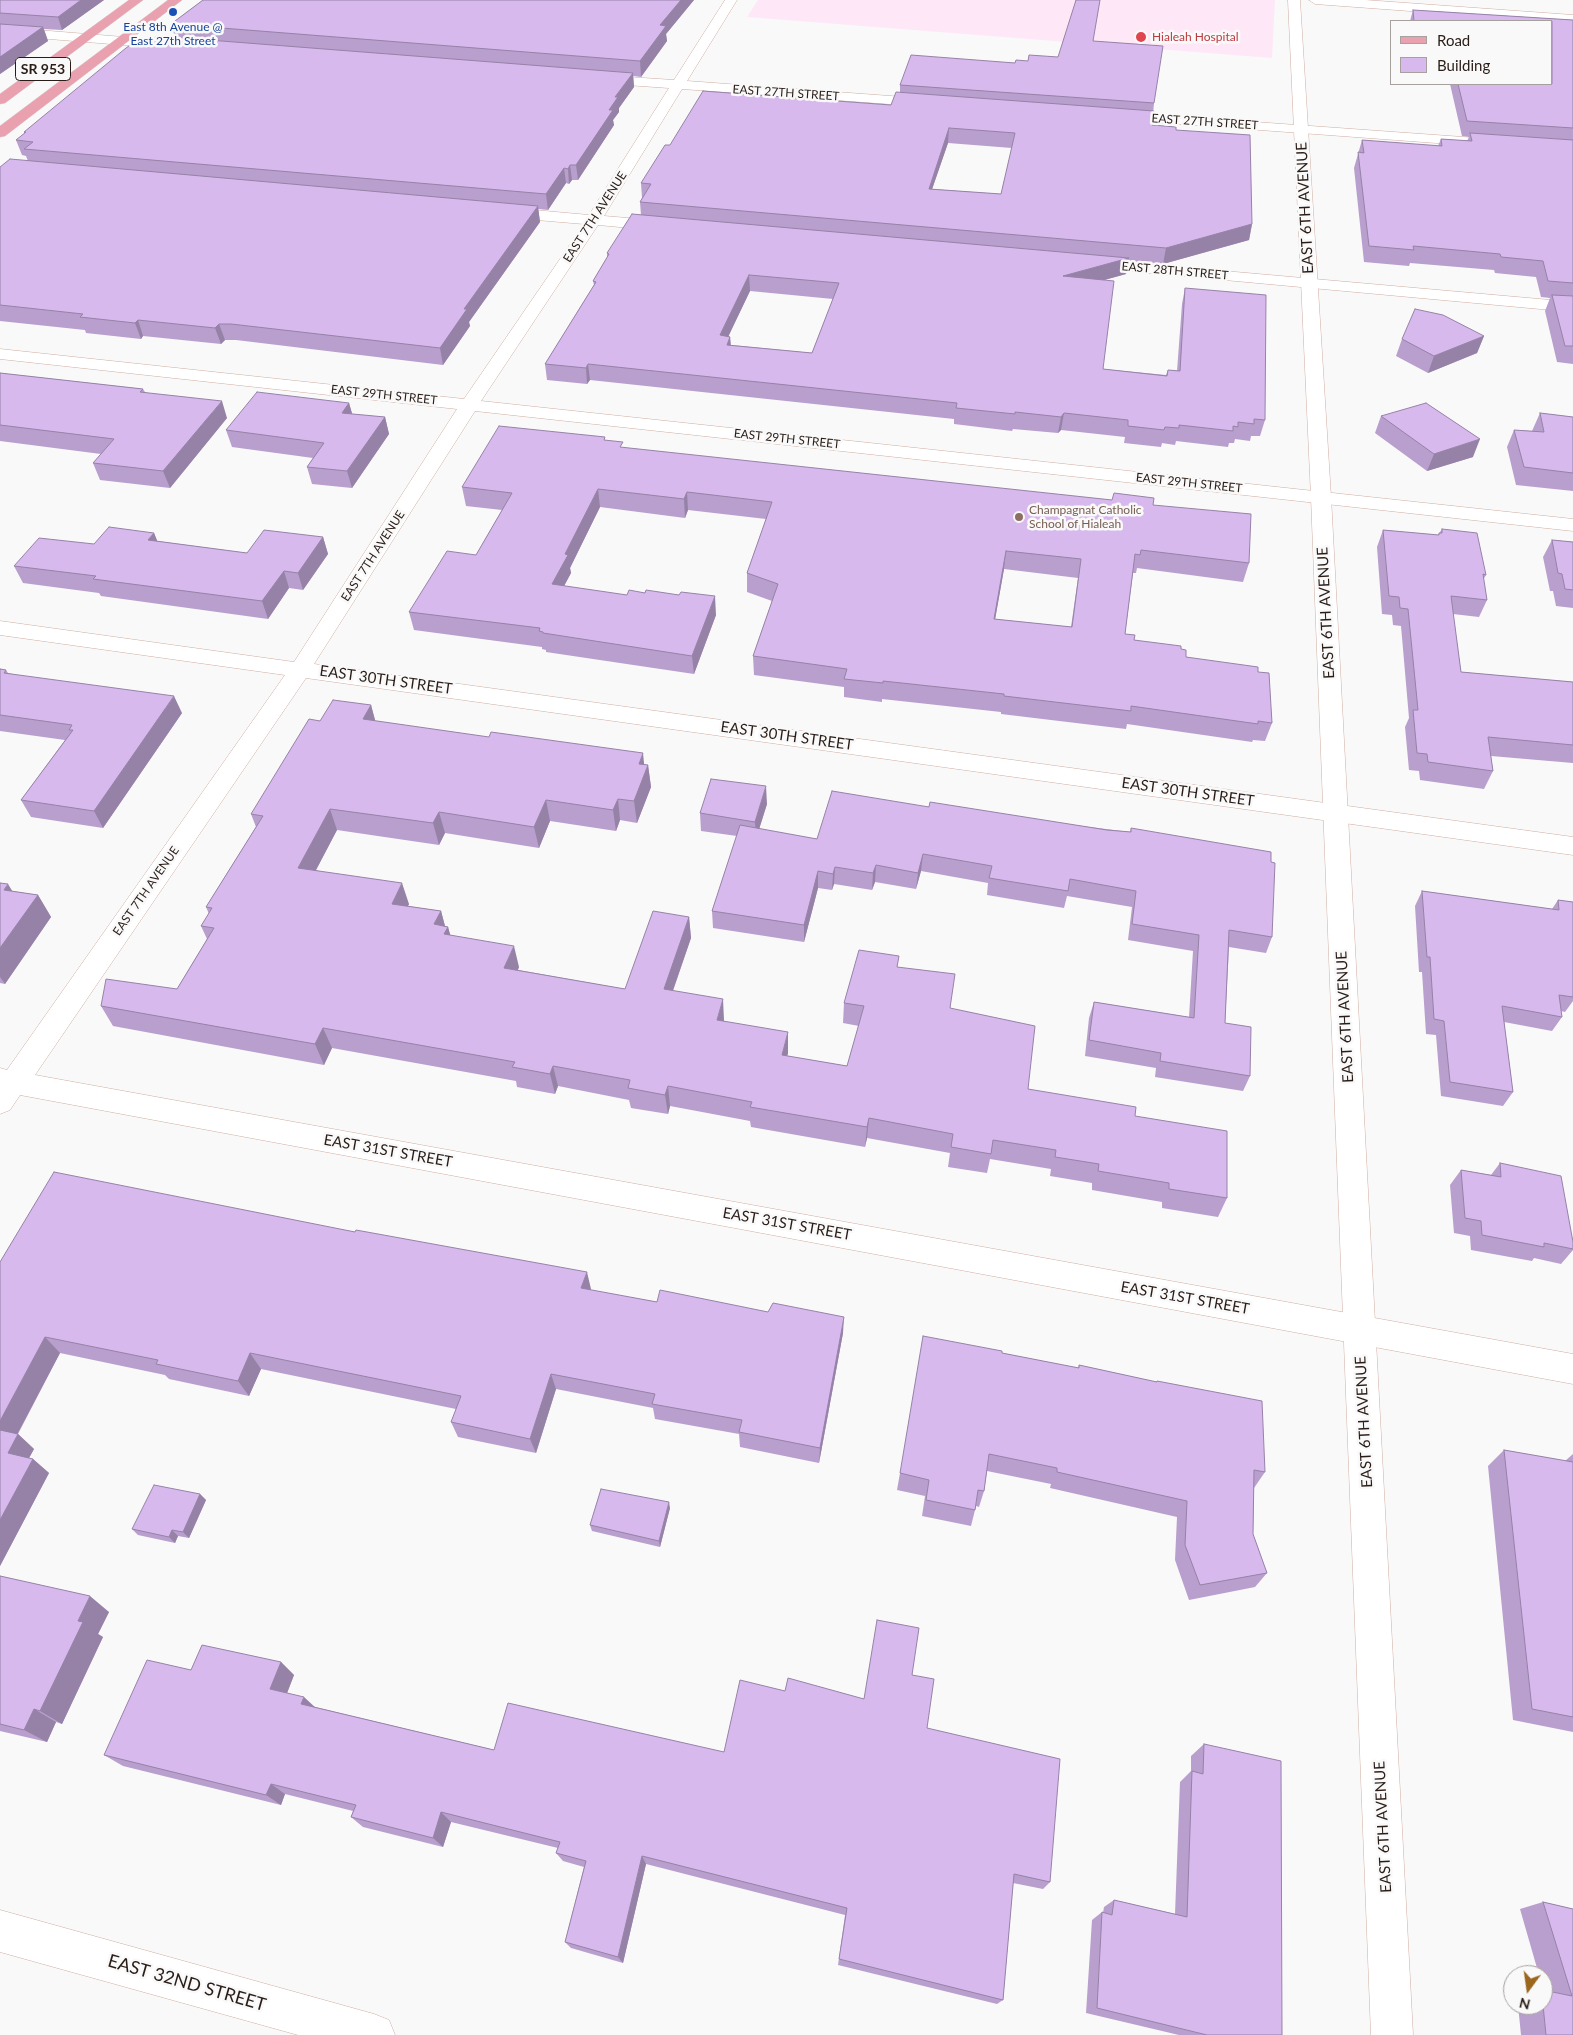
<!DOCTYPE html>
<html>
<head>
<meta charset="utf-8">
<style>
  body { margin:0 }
  #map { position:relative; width:1573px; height:2035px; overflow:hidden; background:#f9f9f9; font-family:Lato,sans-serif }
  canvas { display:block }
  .legend { position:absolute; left:1390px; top:20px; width:162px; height:65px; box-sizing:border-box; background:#f9f9f9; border:1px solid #a6a19f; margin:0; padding:6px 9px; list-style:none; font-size:15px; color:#2a1d18 }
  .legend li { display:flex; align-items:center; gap:10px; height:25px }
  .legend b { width:25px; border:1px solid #a6a19f }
  .north { position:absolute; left:1503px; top:1965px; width:50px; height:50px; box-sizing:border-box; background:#f9f9f9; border:1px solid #a6a19f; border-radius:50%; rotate:194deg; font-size:14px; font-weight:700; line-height:20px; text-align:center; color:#2a1d18 }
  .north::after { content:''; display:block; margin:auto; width:18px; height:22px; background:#9a671c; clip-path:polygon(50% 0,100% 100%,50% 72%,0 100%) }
</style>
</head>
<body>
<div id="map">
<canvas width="1573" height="2035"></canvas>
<ul class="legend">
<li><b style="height:6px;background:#e9a1b0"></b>Road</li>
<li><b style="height:14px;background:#d7b9ee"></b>Building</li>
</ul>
<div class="north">N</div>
</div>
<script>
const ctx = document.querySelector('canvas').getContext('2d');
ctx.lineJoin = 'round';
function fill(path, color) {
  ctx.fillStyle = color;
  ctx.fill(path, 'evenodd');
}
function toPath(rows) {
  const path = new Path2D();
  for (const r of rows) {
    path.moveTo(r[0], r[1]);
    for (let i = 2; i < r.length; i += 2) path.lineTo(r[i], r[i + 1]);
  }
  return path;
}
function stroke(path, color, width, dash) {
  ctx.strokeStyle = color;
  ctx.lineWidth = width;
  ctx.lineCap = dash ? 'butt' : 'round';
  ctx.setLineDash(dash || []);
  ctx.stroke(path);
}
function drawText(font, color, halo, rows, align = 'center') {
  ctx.font = font + ' Lato,sans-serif';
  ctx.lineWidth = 5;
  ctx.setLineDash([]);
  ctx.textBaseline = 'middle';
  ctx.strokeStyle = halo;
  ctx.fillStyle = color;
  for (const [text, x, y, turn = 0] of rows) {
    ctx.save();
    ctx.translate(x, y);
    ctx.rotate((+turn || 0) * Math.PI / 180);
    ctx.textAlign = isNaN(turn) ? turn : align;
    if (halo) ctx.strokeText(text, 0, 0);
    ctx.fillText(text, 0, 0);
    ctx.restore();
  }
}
const medical = toPath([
  [758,0,1275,0,1272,58,747,17]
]);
const street = toPath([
  [725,0,737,0,687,81,931,99,938,103,931,107,682,89,604,216,663,221,669,223,671,226,669,229,663,231,598,225,481,401,1573,519,1573,531,475,411,314,664,1573,837,1573,855,306,678,35,1075,1573,1354,1573,1384,20,1095,10,1110,0,1114,0,1068,7,1070,285,675,0,635,0,621,294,662,457,409,0,359,0,349,464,399,584,224,501,217,496,215,493,212,496,209,501,207,589,215,669,88,597,83,590,79,597,75,674,80,725,0],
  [1309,0,1365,0,1573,15,1573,23,1315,4,1309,0],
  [0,27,173,41,179,45,173,49,0,35,0,27],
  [1116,112,1477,138,1482,139,1484,142,1482,145,1477,146,1111,119,1109,116,1111,113,1116,112],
  [1089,259,1573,302,1573,312,1083,267,1081,264,1083,261,1089,259]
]);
const secondary = toPath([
  [1288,0,1300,0,1331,497,1413,2035,1371,2035,1311,497,1288,0],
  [0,1910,374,2014,389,2020,395,2035,298,2035,0,1952,0,1910]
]);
const primary = toPath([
  [129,0,143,0,5,103,0,104,0,94,129,0],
  [168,0,182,0,5,136,0,137,0,126,168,0]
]);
const wall = toPath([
  [0,0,104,0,62,30,44,29,48,41,0,74],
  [203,0,694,0,666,34,667,41,641,77,633,76,634,87,619,108,619,112,613,120,614,125,578,180,572,180,569,184,566,183,548,210,538,209,540,222,469,322,470,326,443,365,236,340,225,340,221,344,143,336,141,339,86,333,85,330,0,321,0,167,28,161,26,156,22,155,16,140,24,134,24,132,149,42,175,37,171,24],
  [1413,10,1573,20,1573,364,1557,362,1545,311,1550,298,1541,297,1536,277,1495,273,1494,270,1410,263,1409,266,1364,262,1354,168,1362,140,1438,146,1441,139,1467,141,1469,137,1462,136,1450,84,1552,84,1552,21,1410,21],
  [1093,41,1154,103,1152,125,1176,130,1252,224,1249,240,1163,264,1128,261,1126,274,1104,280,1103,369,1166,375,1168,370,1177,371,1182,304,1185,288,1265,420,1260,436,1251,436,1250,441,1235,439,1234,443,1229,443,1228,447,1176,441,1175,445,1162,443,1161,447,1124,443,1125,437,1061,430,1058,433,1013,429,1012,431,954,424,954,419,590,380,587,384,547,380,545,364,594,285,593,281,607,258,607,253,641,215,640,202,642,198,641,183,670,145,891,105,900,92,900,85,1015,63,1058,57],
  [948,143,1012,148,1001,194,932,189],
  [750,291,833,299,812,353,731,345,730,337,728,336],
  [1484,336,1477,353,1428,373,1396,356,1402,339],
  [0,373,143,389,145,392,227,418,170,488,100,480,93,463,101,454,0,441],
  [349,403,352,414,385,417,389,434,352,488,312,484,307,467,313,458,232,447,226,430],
  [1540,413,1573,417,1573,491,1516,485,1507,447,1514,430,1532,431],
  [1381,416,1473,457,1427,471,1375,433],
  [605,440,623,448,1153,505,1249,563,1243,582,1137,568,1136,573,1133,573,1125,634,1134,640,1181,649,1186,657,1258,672,1272,723,1265,741,1253,740,1252,742,1127,724,1126,729,1001,714,1001,712,882,699,882,702,844,697,844,687,754,675,753,656,772,601,747,592,747,573,766,519,688,510,685,518,600,507,570,568,571,573,564,586,716,615,694,674,546,652,546,650,542,649,542,647,414,630,409,612,476,555,502,510,466,506,462,487],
  [1004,569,1078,578,1071,627,995,619],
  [1442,529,1486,575,1483,580,1487,600,1479,617,1453,614,1461,672,1573,682,1573,763,1491,756,1493,771,1484,789,1420,780,1419,771,1409,770,1405,727,1409,718,1401,626,1393,625,1392,615,1382,614,1377,547,1383,530,1438,535],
  [154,533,157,541,247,553,323,537,328,554,303,590,289,588,268,619,101,596,99,593,23,583,14,566,94,544],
  [1552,540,1573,542,1573,608,1556,606,1553,591,1550,591,1543,557],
  [0,669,6,670,8,673,182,713,103,828,31,817,21,800,65,740,0,731],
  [371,705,375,721,648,765,651,787,637,823,620,820,616,831,550,821,539,848,445,833,439,845,337,830,316,870,409,904,408,906,441,911,445,926,448,927,450,935,519,967,518,970,625,989,689,917,691,938,673,991,724,1020,724,1021,788,1053,787,1056,847,1066,859,1026,843,1023,844,1003,898,967,950,1008,1028,1089,1135,1116,1227,1198,1218,1217,1162,1208,1162,1202,1092,1190,1092,1183,1050,1176,1051,1169,990,1159,987,1173,948,1167,950,1153,867,1138,865,1147,751,1127,750,1121,670,1106,668,1114,631,1108,629,1100,558,1086,555,1094,517,1087,516,1081,332,1048,324,1065,113,1026,101,1006,177,989,207,939,201,926,209,914,206,907,256,827,251,814,320,721],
  [767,804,759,829,817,839,929,807,1130,832,1131,828,1272,937,1266,953,1229,947,1225,1023,1250,1076,1243,1091,1155,1077,1156,1068,1085,1056,1089,1018,1094,1002,1189,1017,1193,951,1128,940,1132,907,1067,896,1064,908,987,895,988,883,921,871,916,889,875,882,872,890,834,884,832,890,818,888,804,942,713,928,712,911,737,836,701,831,700,813],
  [0,883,12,891,38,895,51,917,5,984,0,983],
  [1422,891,1552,909,1558,900,1573,902,1573,1001,1565,1012,1561,1011,1562,1017,1552,1031,1504,1022,1513,1092,1503,1106,1441,1096,1436,1035,1426,1034,1422,972,1419,972,1415,906],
  [1500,1163,1573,1242,1573,1250,1561,1264,1534,1258,1532,1261,1471,1250,1470,1236,1454,1233,1450,1185,1461,1170,1491,1175],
  [0,1262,591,1289,590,1290,657,1302,843,1333,819,1463,740,1447,739,1434,655,1419,653,1408,556,1389,536,1453,458,1437,451,1422,456,1409,261,1369,249,1396,169,1379,165,1375,60,1353,18,1434,34,1449,29,1458,33,1459,49,1473,0,1566],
  [1002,1353,1078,1368,1079,1365,1156,1382,1157,1381,1265,1472,1254,1488,1253,1534,1267,1573,1255,1587,1189,1600,1175,1560,1177,1517,1050,1488,1051,1484,987,1471,984,1491,979,1507,976,1506,971,1526,922,1516,925,1496,897,1490,900,1473],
  [1504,1450,1565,1461,1573,1454,1573,1732,1513,1720,1488,1466],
  [200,1494,206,1500,189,1538,178,1536,175,1543,138,1535,132,1529],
  [670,1508,660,1547,592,1531,590,1525],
  [0,1576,109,1612,98,1634,103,1637,62,1724,56,1722,47,1742,0,1731],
  [281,1662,294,1675,287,1693,315,1707,494,1750,724,1752,785,1691,864,1699,912,1675,927,1728,1050,1882,1043,1889,1013,1883,1003,2000,997,2004,838,1965,845,1915,646,1864,623,1963,571,1948,565,1942,584,1867,563,1861,556,1853,558,1848,451,1822,443,1847,363,1827,351,1817,353,1811,285,1794,281,1805,123,1766,104,1755,191,1670],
  [1204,1744,1282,2035,1179,2035,1086,2013,1092,1920,1102,1912,1103,1913,1104,1907,1114,1900,1175,1914,1180,1782,1191,1771,1191,1756],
  [1543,1902,1573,1909,1573,2035,1521,2035,1518,2005,1543,2005,1543,1975,1539,1975,1520,1909]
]);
const shadedWall = toPath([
  [81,0,104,0,62,30,58,17],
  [681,0,694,0,666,34,667,41,641,77,640,61,660,25],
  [43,27,48,41,0,74,0,57],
  [633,73,634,87,619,108,619,112,613,120,614,125,578,180,576,165,609,110,615,97],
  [949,128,948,143,927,204,929,189],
  [570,165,572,180,569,184,568,169],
  [564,168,566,183,548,210,546,194],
  [538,206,540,222,469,322,470,326,443,365,440,348,464,309],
  [1252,224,1249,240,1163,264,1166,248],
  [1129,258,1126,274,1061,292,1063,276],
  [749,275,750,291,721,352,720,335],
  [138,320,143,336,141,339,135,323],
  [219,324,225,340,221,344,215,328],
  [1484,336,1477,353,1428,373,1434,356],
  [730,337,731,353,727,345],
  [588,364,590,380,587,384,586,368],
  [222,401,227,418,170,488,163,471],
  [349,403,354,420,342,413],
  [1064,413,1061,430,1058,433,1061,417],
  [385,417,389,434,352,488,347,471],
  [1480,439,1473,457,1427,471,1434,454],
  [598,489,600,507,570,568,571,573,555,603,552,584,565,554],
  [687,492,688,510,685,518,684,499],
  [154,533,161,550,148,540],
  [323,537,328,554,303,590,298,573],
  [1006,551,1004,569,992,637,994,619],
  [284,571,289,588,268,619,262,601],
  [715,596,716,615,694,674,692,656],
  [174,696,182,713,103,828,94,811],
  [371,705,377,727,363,719],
  [643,753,645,773,648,765,651,787,637,823,634,801,639,764],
  [766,786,767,804,756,839,755,822],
  [618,799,620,820,616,831,613,810],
  [546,800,550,821,539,848,534,827],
  [330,809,337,830,306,889,298,868],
  [439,812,445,833,439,845,433,823],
  [923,854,921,871,916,889,918,873],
  [876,865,875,882,872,890,873,873],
  [835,867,834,884,832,890,833,874],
  [818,871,818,888,804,942,804,925],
  [402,883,409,904,398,925,392,904],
  [8,884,22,907,4,890],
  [38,895,51,917,5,984,0,977,0,948],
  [441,911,446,930,448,927,454,948,434,924],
  [689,917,691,938,666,1010,664,989],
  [514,946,519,967,509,989,504,968],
  [723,999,724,1020,718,1040,717,1020],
  [323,1028,332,1048,324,1065,315,1044],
  [788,1032,788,1053,782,1076,782,1055],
  [553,1066,558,1086,555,1094,550,1074],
  [668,1086,670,1106,668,1114,665,1095],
  [869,1118,867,1138,865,1147,867,1127],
  [587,1272,591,1289,585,1305,581,1288],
  [844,1317,843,1333,819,1463,820,1448],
  [45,1337,60,1353,12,1444,0,1433,0,1421],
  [250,1353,261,1369,249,1396,238,1381],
  [551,1374,556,1389,536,1453,530,1439],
  [18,1434,34,1449,24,1467,8,1453],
  [33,1459,49,1473,0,1566,0,1520],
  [200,1494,206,1500,189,1538,183,1532],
  [669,1502,670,1508,660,1547,659,1541],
  [172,1530,178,1536,175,1543,169,1537],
  [90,1596,109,1612,98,1634,103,1637,62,1724,40,1711,78,1621],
  [281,1662,294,1675,284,1701,270,1689],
  [304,1697,317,1709,301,1704],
  [34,1709,56,1722,47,1742,24,1730],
  [271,1784,285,1794,281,1805,266,1795],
  [441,1812,451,1822,443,1847,433,1838],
  [642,1856,646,1864,623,1963,618,1957]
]);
const building = toPath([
  [0,0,81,0,58,17,0,13,0,0],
  [203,0,681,0,660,25,666,26,640,61,171,24,203,0],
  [1076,0,1100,0,1093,41,1163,46,1154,103,900,85,911,55,1015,63,1016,60,1028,61,1029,55,1058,57,1076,0],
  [1413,10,1573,20,1573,128,1467,121,1458,84,1552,84,1552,21,1414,21,1413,10],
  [0,24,43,27,0,57,0,24],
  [157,36,633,73,615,97,618,97,609,110,613,110,576,165,570,165,568,169,564,168,546,194,24,149,33,142,16,140,26,132,24,132,126,48,136,41,149,42,157,36],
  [703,91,891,105,896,92,1154,111,1152,125,1176,127,1176,130,1250,135,1252,224,1166,248,640,202,651,184,641,183,665,145,670,145,703,91],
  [949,128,1015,133,1001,194,929,189,949,128],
  [1470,133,1573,140,1573,283,1548,281,1543,261,1501,257,1500,254,1413,246,1414,250,1369,246,1358,152,1364,153,1362,140,1442,146,1441,139,1472,141,1470,133],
  [10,159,538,206,464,309,467,309,440,348,231,324,219,324,215,328,138,320,135,323,80,317,83,314,0,305,0,167,10,159],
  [632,214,1129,258,1063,276,1114,281,1103,369,1167,376,1168,370,1180,371,1185,288,1266,295,1265,420,1254,419,1254,424,1238,422,1238,427,1233,426,1233,431,1179,425,1179,428,1165,427,1164,430,1128,426,1128,420,1064,413,1061,417,1015,412,1015,414,956,408,957,403,588,364,586,368,545,364,596,282,593,281,609,254,607,253,632,214],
  [749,275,839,283,812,353,727,345,730,337,720,335,749,275],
  [1552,295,1573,296,1573,346,1565,346,1552,295],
  [1415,309,1443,315,1484,336,1434,356,1402,339,1415,309],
  [0,373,143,389,140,392,222,401,163,471,93,463,114,439,0,425,0,373],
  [257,392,349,403,342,413,385,417,347,471,307,467,324,443,226,430,257,392],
  [1426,403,1480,439,1434,454,1381,416,1426,403],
  [1540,413,1573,417,1573,473,1524,467,1514,430,1544,432,1540,413],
  [499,426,605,437,604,440,623,442,620,447,1112,500,1114,493,1154,498,1153,505,1251,514,1249,563,1141,550,1140,555,1135,554,1125,634,1135,635,1134,640,1181,646,1181,649,1186,650,1186,657,1258,667,1258,672,1269,673,1272,723,1258,721,1258,724,1131,706,1131,711,1004,696,1004,694,883,681,883,683,844,679,847,669,753,656,778,584,747,573,772,502,687,492,684,499,598,489,565,554,568,555,552,584,627,595,629,590,645,593,646,590,679,595,681,592,715,596,692,656,543,633,543,632,539,631,540,628,409,612,447,551,476,555,512,493,462,487,499,426],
  [1006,551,1081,559,1072,627,994,619,1006,551],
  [109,527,154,533,148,540,247,553,264,530,323,537,298,573,284,571,262,601,93,579,96,576,14,566,39,538,94,544,109,527],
  [1442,529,1477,533,1486,575,1483,574,1487,600,1451,596,1461,672,1573,682,1573,745,1488,737,1493,771,1428,762,1427,754,1417,753,1413,710,1418,710,1408,609,1400,608,1399,597,1389,596,1383,530,1439,535,1439,533,1442,533,1442,529],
  [1552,540,1573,542,1573,590,1565,589,1562,574,1558,573,1552,540],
  [0,669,6,670,4,673,174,696,94,811,21,800,73,730,69,730,72,725,0,715,0,669],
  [333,700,371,705,363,719,489,737,491,732,643,753,639,764,648,765,634,801,618,799,613,810,546,800,534,827,439,812,433,823,330,809,298,868,402,883,392,904,441,911,434,924,448,927,444,934,514,946,504,968,625,989,653,911,689,917,664,989,723,999,717,1020,788,1032,782,1055,847,1066,864,1006,844,1003,859,950,899,956,897,967,955,974,950,1008,1035,1026,1028,1089,1136,1107,1135,1116,1227,1131,1227,1198,1169,1189,1169,1183,1098,1171,1099,1164,1055,1157,1056,1150,993,1140,991,1154,951,1147,953,1134,869,1118,867,1127,750,1107,752,1102,668,1086,665,1095,628,1088,630,1080,553,1066,550,1074,512,1067,515,1062,323,1028,315,1044,101,1006,106,979,177,989,214,928,201,926,212,908,206,907,263,816,251,814,309,719,320,721,333,700],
  [711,779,766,786,755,822,700,813,711,779],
  [832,791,929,807,930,802,1107,830,1131,832,1131,828,1271,852,1271,862,1275,863,1272,937,1229,930,1225,1023,1251,1027,1250,1076,1160,1061,1161,1053,1089,1040,1094,1002,1194,1018,1199,935,1132,924,1136,891,1070,879,1068,891,989,878,992,866,923,854,918,873,876,865,873,873,835,867,833,874,818,871,804,925,712,911,740,825,817,839,832,791],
  [0,883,8,884,4,890,38,895,0,948,0,883],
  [1422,891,1559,910,1558,900,1573,902,1573,997,1559,995,1562,1017,1502,1006,1513,1092,1450,1082,1444,1021,1434,1019,1430,957,1427,957,1422,891],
  [1500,1163,1561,1176,1573,1242,1573,1249,1544,1243,1544,1247,1482,1235,1481,1221,1465,1218,1461,1170,1501,1177,1500,1163],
  [54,1172,355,1232,356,1230,587,1272,581,1288,657,1302,660,1290,768,1312,773,1303,844,1317,820,1448,739,1432,742,1420,652,1404,655,1394,551,1374,530,1439,451,1422,461,1396,250,1353,238,1381,156,1364,158,1360,45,1337,0,1421,0,1262,54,1172],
  [923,1336,1002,1351,1002,1353,1079,1368,1079,1365,1157,1382,1157,1381,1262,1401,1265,1472,1254,1470,1253,1534,1267,1573,1200,1585,1185,1545,1187,1501,1057,1472,1057,1468,989,1454,984,1491,978,1490,975,1510,926,1500,929,1480,900,1473,923,1336],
  [0,1430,18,1434,8,1453,33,1459,0,1520,0,1430],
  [1504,1450,1573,1462,1573,1717,1532,1709,1504,1450],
  [154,1485,200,1494,183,1532,172,1530,169,1537,132,1529,154,1485],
  [601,1489,669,1502,659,1541,590,1525,601,1489],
  [0,1576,90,1596,78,1621,83,1622,40,1711,34,1709,24,1730,0,1724,0,1576],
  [877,1620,919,1628,912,1675,934,1679,927,1728,1060,1759,1050,1882,1014,1874,1003,2000,839,1959,847,1908,642,1856,618,1957,565,1942,586,1861,556,1853,560,1842,441,1812,433,1838,351,1817,356,1805,271,1784,266,1795,104,1755,147,1660,191,1670,202,1645,281,1662,270,1689,304,1697,301,1704,494,1750,508,1703,724,1752,740,1680,785,1691,788,1678,864,1699,877,1620],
  [1204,1744,1281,1761,1282,2035,1207,2035,1097,2008,1102,1912,1112,1915,1114,1900,1187,1917,1192,1771,1203,1774,1204,1744],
  [1543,1902,1573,1909,1573,2035,1546,2035,1543,2005,1543,1990,1572,1996,1543,1902]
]);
const markers = [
  [173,12,5,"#1a4fb4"],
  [1141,37,6,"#e0444e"],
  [1019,517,5,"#8d6e63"]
];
const farTransitnames = [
  ["East 8th Avenue @",173,27],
  ["East 27th Street",173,41]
];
const farHealthnames = [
  ["Hialeah Hospital",1152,37]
];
const farStreetnames = [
  ["EAST 27TH STREET",786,93,4],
  ["EAST 27TH STREET",1205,122,4],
  ["EAST 7TH AVENUE",595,217,-57],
  ["EAST 28TH STREET",1175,271,5],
  ["EAST 29TH STREET",384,395,6],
  ["EAST 29TH STREET",787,439,6],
  ["EAST 29TH STREET",1189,483,6],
  ["EAST 7TH AVENUE",373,556,-57],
  ["EAST 7TH AVENUE",146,891,-55]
];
const farEducationnames = [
  ["Champagnat Catholic",1029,510],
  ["School of Hialeah",1029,524]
];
const shields = [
  [43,69,55]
];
const shieldNames = [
  ["SR 953",43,69]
];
const streetNames = [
  ["EAST 6TH AVENUE",1305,208,-93],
  ["EAST 6TH AVENUE",1326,613,-93],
  ["EAST 30TH STREET",386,680,8],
  ["EAST 30TH STREET",787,736,8],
  ["EAST 30TH STREET",1188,792,8],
  ["EAST 6TH AVENUE",1345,1017,-93],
  ["EAST 31ST STREET",388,1151,10],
  ["EAST 31ST STREET",787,1224,10],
  ["EAST 31ST STREET",1185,1298,10],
  ["EAST 6TH AVENUE",1364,1422,-93],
  ["EAST 6TH AVENUE",1383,1827,-93]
];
const nearStreetnames = [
  ["EAST 32ND STREET",187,1983,16]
];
fill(medical, '#fee8f7');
stroke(street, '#d0ada1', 1);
stroke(secondary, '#d0ada1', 1);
stroke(primary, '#d9d6d5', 1);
fill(street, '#fff');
fill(secondary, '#fff');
fill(primary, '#e9a1b0');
fill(wall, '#b99fcd');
fill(shadedWall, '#9682a7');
fill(building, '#d7b9ee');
stroke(building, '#9682a7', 1);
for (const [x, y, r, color] of markers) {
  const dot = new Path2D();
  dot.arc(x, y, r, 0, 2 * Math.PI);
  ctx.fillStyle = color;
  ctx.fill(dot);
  stroke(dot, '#f9f9f9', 2);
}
drawText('12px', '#164399', '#f9f9f9', farTransitnames);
drawText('12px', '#be3a42', '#f9f9f9', farHealthnames, 'left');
drawText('12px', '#2a1d18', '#f9f9f9', farStreetnames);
drawText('12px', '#785e54', '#f9f9f9', farEducationnames, 'left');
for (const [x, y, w] of shields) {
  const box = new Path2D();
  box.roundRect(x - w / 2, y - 11.5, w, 23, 4);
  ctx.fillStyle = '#f9f9f9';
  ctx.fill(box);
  stroke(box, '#2a1d18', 1);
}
drawText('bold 14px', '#2a1d18', null, shieldNames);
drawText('15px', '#2a1d18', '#f9f9f9', streetNames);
drawText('18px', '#2a1d18', '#f9f9f9', nearStreetnames);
</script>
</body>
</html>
